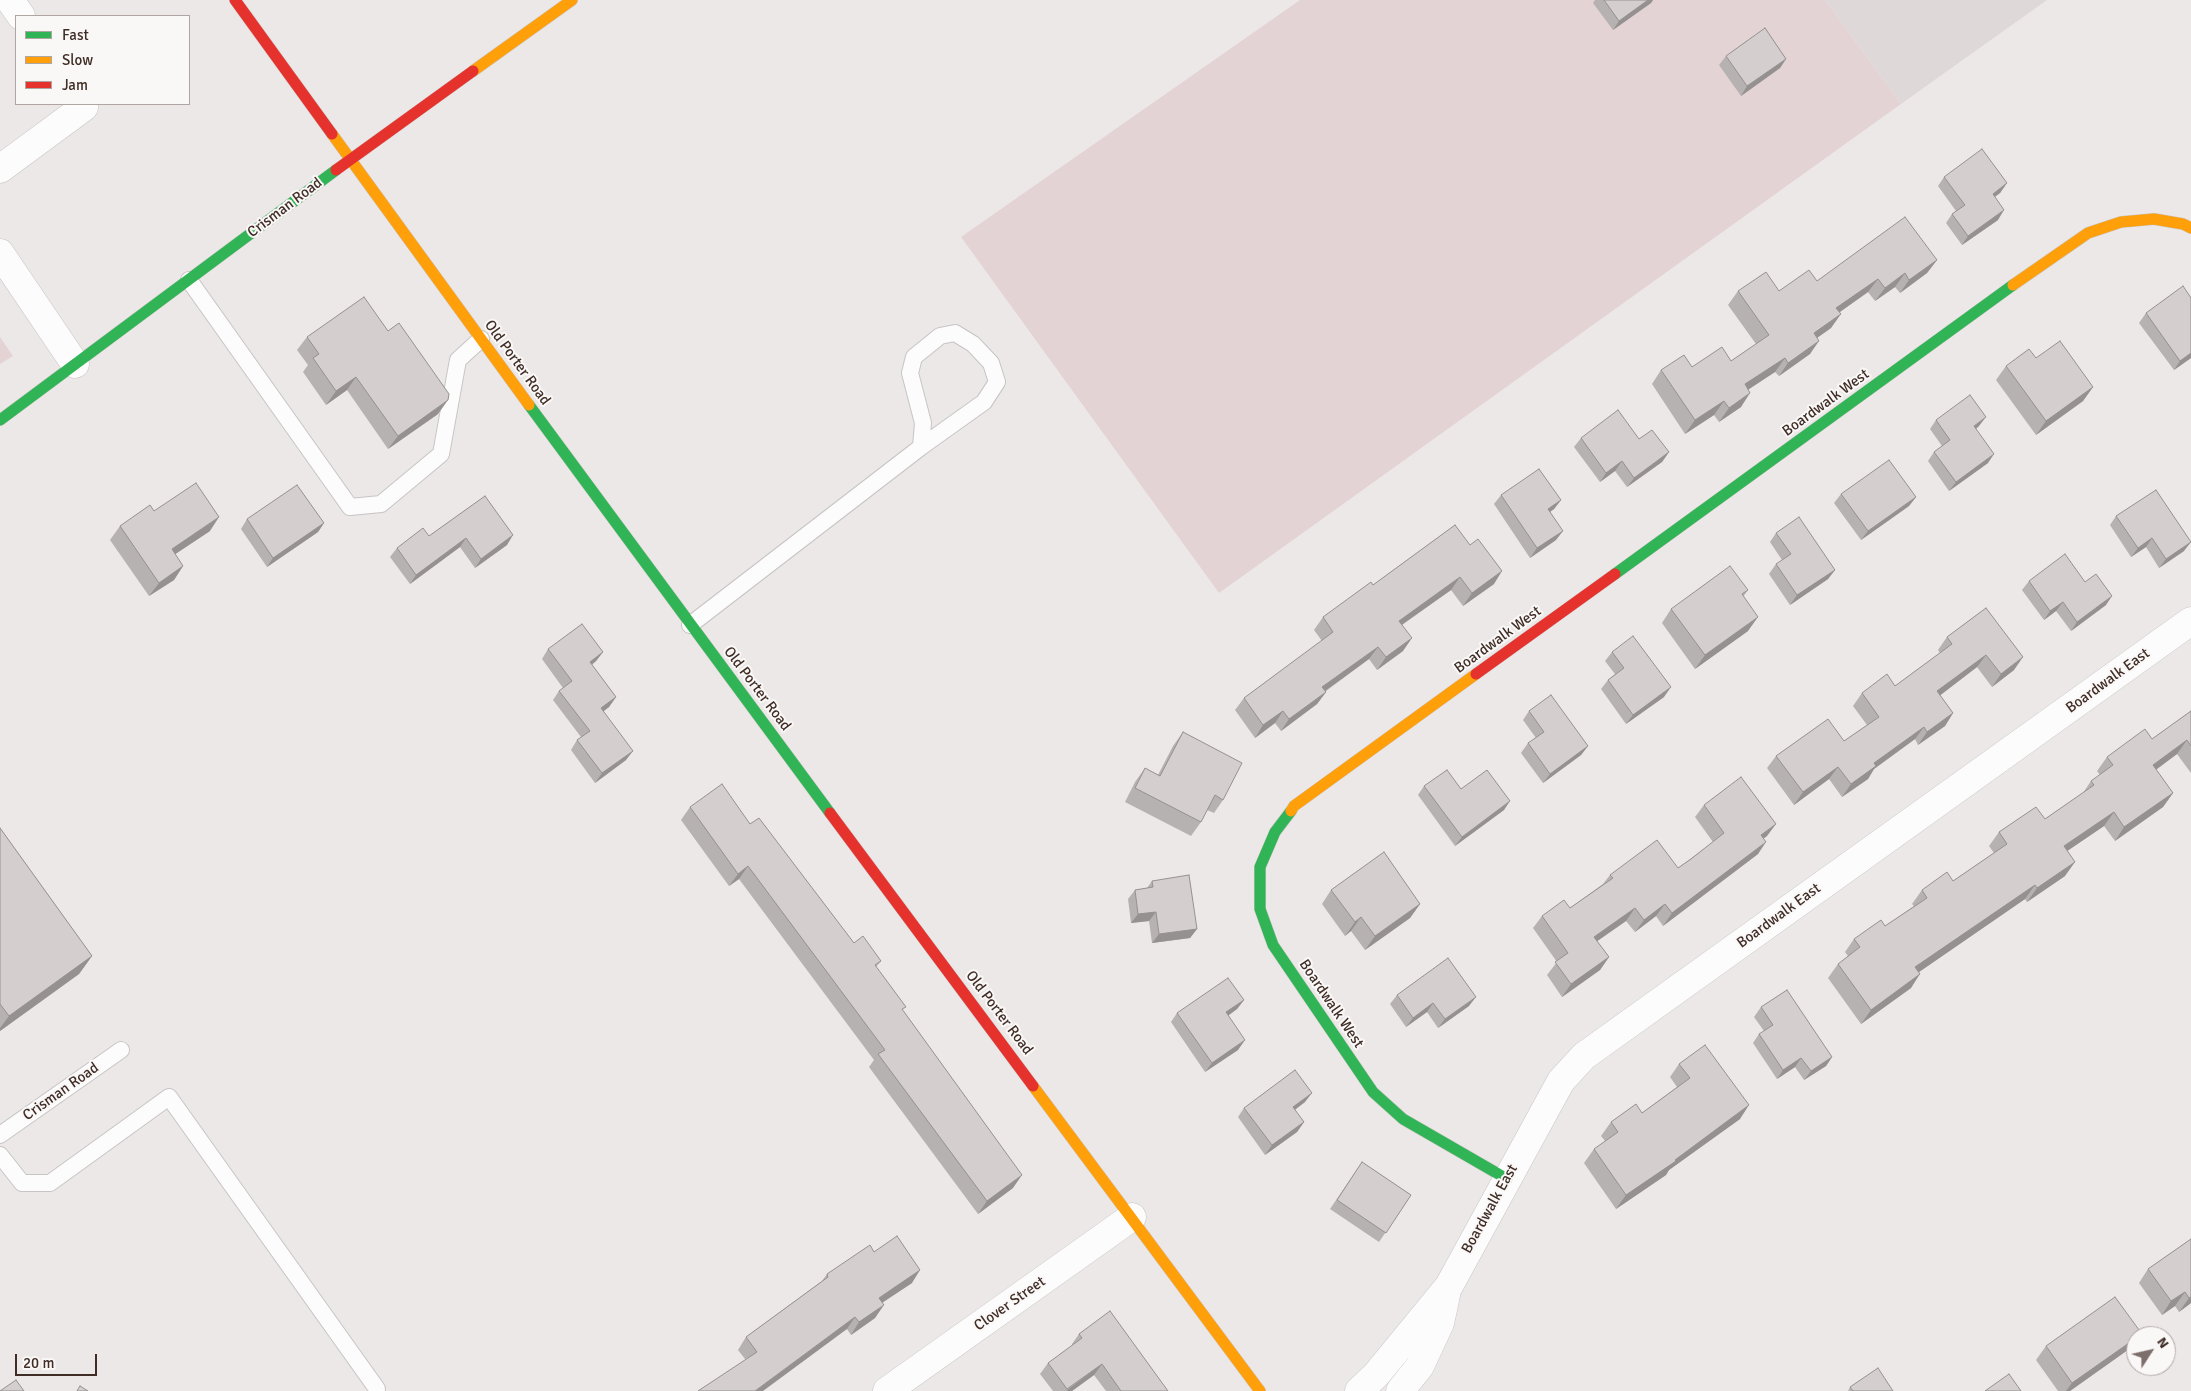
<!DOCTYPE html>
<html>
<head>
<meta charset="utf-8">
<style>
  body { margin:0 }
  #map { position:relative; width:2191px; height:1391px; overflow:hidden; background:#ece8e8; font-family:Signika,sans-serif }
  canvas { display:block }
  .legend { position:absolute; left:15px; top:15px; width:175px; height:90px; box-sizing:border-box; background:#faf7f7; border:1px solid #afa6a3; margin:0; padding:6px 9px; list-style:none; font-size:15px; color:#3f2d26 }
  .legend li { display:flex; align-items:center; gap:10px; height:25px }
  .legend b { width:25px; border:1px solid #afa6a3 }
  .north { position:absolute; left:2126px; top:1326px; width:50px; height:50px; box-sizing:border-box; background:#faf7f7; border:1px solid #afa6a3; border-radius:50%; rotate:55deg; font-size:14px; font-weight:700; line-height:20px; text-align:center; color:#3f2d26 }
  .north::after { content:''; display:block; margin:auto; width:18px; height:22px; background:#7c6e6a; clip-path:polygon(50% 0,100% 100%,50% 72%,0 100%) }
  .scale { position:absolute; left:15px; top:1354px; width:82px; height:22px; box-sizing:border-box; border:2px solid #3f2d26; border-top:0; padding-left:6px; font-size:15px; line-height:18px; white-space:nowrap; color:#3f2d26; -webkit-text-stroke:4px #faf7f7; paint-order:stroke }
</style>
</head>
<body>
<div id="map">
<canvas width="2191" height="1391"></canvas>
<ul class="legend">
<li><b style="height:6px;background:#30b455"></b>Fast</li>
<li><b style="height:6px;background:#ff9f0a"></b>Slow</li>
<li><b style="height:6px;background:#e5322d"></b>Jam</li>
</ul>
<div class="north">N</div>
<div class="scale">20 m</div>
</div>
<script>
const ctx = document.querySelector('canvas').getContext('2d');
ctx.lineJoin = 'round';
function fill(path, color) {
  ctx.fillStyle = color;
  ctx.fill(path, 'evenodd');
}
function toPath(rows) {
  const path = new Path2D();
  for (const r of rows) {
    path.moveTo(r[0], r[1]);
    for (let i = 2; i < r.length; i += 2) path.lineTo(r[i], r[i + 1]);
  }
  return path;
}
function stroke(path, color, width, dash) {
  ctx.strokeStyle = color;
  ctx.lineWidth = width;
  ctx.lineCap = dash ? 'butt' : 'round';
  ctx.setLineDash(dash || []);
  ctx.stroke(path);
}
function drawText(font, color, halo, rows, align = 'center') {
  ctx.font = font + ' Signika,sans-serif';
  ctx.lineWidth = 4;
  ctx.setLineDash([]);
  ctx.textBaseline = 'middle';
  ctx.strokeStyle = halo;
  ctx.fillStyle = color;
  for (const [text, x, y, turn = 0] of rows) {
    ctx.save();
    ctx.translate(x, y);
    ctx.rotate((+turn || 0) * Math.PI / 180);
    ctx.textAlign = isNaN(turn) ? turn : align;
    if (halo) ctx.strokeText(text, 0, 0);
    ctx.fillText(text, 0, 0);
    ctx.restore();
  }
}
const built = toPath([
  [1825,0,2047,0,1901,104]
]);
const green = toPath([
  [1300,0,1825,0,1901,104,1219,593,961,237],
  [0,337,13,356,0,364]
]);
const lane = toPath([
  [189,280,350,507,381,504,441,454,458,360,481,339],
  [690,625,921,447,984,402,997,382,991,363,973,344,955,333,940,336,914,357,910,373,923,423,921,447],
  [0,1135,121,1050],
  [0,1155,22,1183,50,1183,169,1097,377,1389]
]);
const street = toPath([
  [10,0,21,16],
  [0,169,84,107,82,104],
  [0,253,75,364],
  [887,1391,1132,1217],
  [1359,1391,1376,1375,1449,1286,1561,1081,1584,1056,2191,621],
  [1400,1391,1420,1366,1440,1323,1446,1295]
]);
const fast = toPath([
  [529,405,830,813],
  [0,420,336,170],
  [1615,574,2013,285],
  [1291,811,1275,832,1260,867,1260,909,1273,945,1373,1092,1403,1119,1507,1179]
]);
const slow = toPath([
  [473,71,572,0],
  [332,134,529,405],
  [2013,285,2088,233,2121,222,2154,219,2183,224,2191,228],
  [1291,811,1294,806,1476,674],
  [1033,1086,1260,1391]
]);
const jam = toPath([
  [235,0,332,134],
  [336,170,473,71],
  [1476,674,1615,574],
  [830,813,1033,1086]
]);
const wall = toPath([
  [1595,0,1653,0,1651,3,1613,30,1593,3],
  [1726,56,1786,59,1780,68,1741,96,1719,65],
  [1944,177,2007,183,2000,193,1995,197,1998,220,1962,245,1946,223,1952,214,1956,211,1938,186],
  [1937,260,1927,273,1900,293,1895,287,1875,301,1868,292,1840,312,1831,328,1817,338,1810,354,1779,376,1775,372,1748,390,1741,407,1719,422,1714,415,1685,434,1652,384,1661,370,1692,367,1731,361,1756,344,1728,305,1738,291,1779,291,1817,281],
  [2191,298,2191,358,2174,370,2139,323,2146,313],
  [307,337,438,414,388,449,347,390,326,405,303,372,308,365,297,350],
  [2036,358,2093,387,2083,401,2036,435,1996,380,2006,366],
  [1936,420,1979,426,1976,429,1988,463,1949,491,1928,461,1934,452,1942,446,1930,429],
  [1581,438,1639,439,1669,452,1662,462,1627,487,1615,471,1600,482,1574,447],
  [1841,494,1916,497,1909,506,1861,540,1834,503],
  [1501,495,1561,500,1554,509,1550,512,1556,540,1530,558,1494,504],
  [485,496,507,545,475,568,460,547,410,584,390,557,397,548,429,536],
  [2116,516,2184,551,2159,568,2146,547,2131,557,2110,525],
  [247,519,324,523,318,532,267,567,241,529],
  [1455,525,1494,584,1463,606,1451,590,1402,625,1403,651,1377,670,1369,659,1326,691,1326,692,1317,704,1281,731,1275,723,1255,738,1235,710,1244,698,1322,641,1314,630,1323,617,1373,585],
  [120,526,210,531,175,554,183,566,174,580,149,596,110,540],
  [1776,533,1835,570,1828,579,1790,605,1769,574,1776,564,1782,560,1770,542],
  [2029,581,2085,582,2106,605,2071,631,2056,611,2044,620,2022,590],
  [1748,590,1743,597,1748,631,1695,669,1662,623,1671,609],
  [1986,608,2014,670,1992,687,1977,667,1940,695,1953,713,1945,726,1918,745,1915,739,1874,769,1868,779,1842,797,1829,779,1794,805,1767,768,1776,756,1844,741,1867,725,1853,706,1862,693,1895,686,1940,653,1938,650,1947,637],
  [548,649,603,652,596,661,592,665,616,697,609,707,603,711,626,760,595,783,571,750,577,740,581,737,553,700,559,691,563,688,542,659],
  [1612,652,1664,697,1626,724,1601,689,1608,680,1615,674,1605,661],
  [1529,711,1588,746,1581,755,1543,783,1521,753,1528,743,1536,738,1523,720],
  [2191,711,2191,773,2177,754,2156,770,2173,793,2163,807,2115,841,2104,826,2067,851,2065,876,2027,902,2025,899,1919,972,1911,988,1861,1024,1828,978,1838,964,1848,956,1845,952,1854,939,1885,926,1914,906,1912,904,1922,890,1953,881,1994,853,1989,846,1999,832,2045,819,2083,793,2091,781,2100,775,2097,771,2107,757,2152,739],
  [1183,732,1223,800,1214,813,1207,810,1201,822,1191,836,1125,802,1135,782,1145,768,1158,775,1173,746],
  [1424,786,1461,789,1504,810,1455,846,1418,795],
  [1704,805,1767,836,1764,838,1758,854,1663,926,1656,916,1635,932,1626,921,1597,941,1609,957,1600,970,1562,997,1547,975,1557,962,1533,928,1542,916,1570,908,1603,884,1610,875,1678,868,1713,842,1695,817],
  [690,807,750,824,854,943,881,961,876,967,1013,1188,978,1214,869,1067,874,1060,739,879,729,886,681,820],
  [0,828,92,956,79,974,0,1031],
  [1152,881,1197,929,1190,938,1152,943,1149,921,1131,923,1128,899,1135,890,1147,888],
  [1331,890,1420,904,1410,918,1365,950,1351,931,1345,936,1322,904],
  [1397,995,1469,1006,1438,1028,1427,1012,1406,1027,1390,1004],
  [1244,1000,1237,1009,1228,1016,1238,1050,1205,1072,1171,1022,1177,1013],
  [1761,1007,1832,1057,1826,1066,1804,1080,1795,1067,1777,1079,1753,1043,1759,1034,1764,1031,1754,1017],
  [1679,1064,1740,1119,1669,1170,1666,1175,1616,1209,1584,1163,1594,1149,1605,1141,1601,1136,1611,1122,1642,1113,1677,1087,1670,1077],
  [1305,1102,1295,1110,1304,1122,1297,1132,1265,1155,1238,1117,1244,1108],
  [1362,1162,1411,1195,1379,1242,1330,1209],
  [2191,1239,2191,1303,2179,1312,2175,1306,2162,1315,2139,1283,2148,1269],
  [874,1252,912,1283,882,1303,875,1318,851,1335,847,1329,745,1359,738,1350,746,1337,822,1281,827,1274],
  [1079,1334,1168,1391,1106,1391,1094,1375,1072,1391,1053,1391,1040,1374,1048,1363,1072,1346,1072,1344],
  [2136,1336,2136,1342,2132,1347,2070,1391,2058,1391,2036,1360,2046,1346],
  [1850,1387,1893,1391,1848,1391]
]);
const shadedWall = toPath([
  [1648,0,1653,0,1651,3,1613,30,1619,21],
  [1786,59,1780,68,1741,96,1747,86],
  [2007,183,2000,193,1986,203,1993,194],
  [2004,210,1998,220,1962,245,1968,236],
  [1937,260,1927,273,1900,293,1909,280],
  [1905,273,1895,287,1875,301,1885,288],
  [1878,279,1868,292,1827,321,1836,308],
  [1841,314,1831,328,1804,347,1814,333],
  [1819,341,1810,354,1779,376,1788,363],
  [2191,353,2191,358,2174,370,2180,361],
  [1785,358,1775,372,1735,398,1745,384],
  [356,377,347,390,326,405,336,391],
  [2093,387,2083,401,2036,435,2046,421],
  [1750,393,1741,407,1719,422,1729,408],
  [448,400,438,414,388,449,398,436],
  [1724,401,1714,415,1685,434,1695,420],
  [1986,417,1979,426,1968,435,1974,426],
  [1669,452,1662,462,1627,487,1634,478],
  [1994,454,1988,463,1949,491,1956,482],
  [1622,461,1615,471,1600,482,1606,473],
  [1916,497,1909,506,1861,540,1868,531],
  [1561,500,1554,509,1541,518,1548,509],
  [219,517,210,531,162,563,172,549],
  [324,523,318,532,267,567,273,558],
  [1563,531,1556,540,1530,558,1537,548],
  [513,535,507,545,475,568,481,559],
  [466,538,460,547,410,584,416,575],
  [2152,538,2146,547,2131,557,2138,548],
  [2191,542,2184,551,2159,568,2166,559],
  [183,566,174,580,149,596,159,583],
  [1835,570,1828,579,1790,605,1797,595],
  [1502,571,1494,584,1463,606,1472,593],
  [1460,577,1451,590,1390,633,1399,621],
  [2112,596,2106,605,2071,631,2077,622],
  [2063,602,2056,611,2044,620,2050,611],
  [1758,617,1748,631,1695,669,1705,655],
  [1412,638,1403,651,1377,670,1386,657],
  [1378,647,1369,659,1314,699,1322,687],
  [603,652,596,661,583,671,590,662],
  [1986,655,1977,667,1929,704,1937,691],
  [2023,657,2014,670,1992,687,2001,674],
  [1671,687,1664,697,1626,724,1633,715],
  [1326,692,1317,704,1281,731,1289,719],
  [616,697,609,707,595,718,601,708],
  [1283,711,1275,723,1255,738,1263,725],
  [1953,713,1945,726,1918,745,1927,732],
  [1924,727,1915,739,1874,769,1868,779,1842,797,1851,784,1874,763],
  [2187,740,2177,754,2143,779,2153,765],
  [1588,746,1581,755,1543,783,1550,774],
  [633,751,626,760,595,783,602,773],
  [1838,767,1829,779,1794,805,1803,792],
  [2173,793,2163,807,2115,841,2124,827],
  [1510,801,1504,810,1455,846,1462,837],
  [2114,812,2104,826,2054,860,2064,846],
  [1776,824,1767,836,1752,847,1761,835],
  [1766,842,1758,854,1663,926,1672,913],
  [2075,862,2065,876,2027,902,2037,888],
  [748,866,739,879,729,886,738,874],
  [2035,885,2025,899,1906,981,1915,967],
  [1420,904,1410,918,1365,950,1375,936],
  [1665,904,1656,916,1635,932,1644,920],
  [1635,908,1626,921,1586,949,1594,937],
  [1156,912,1149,921,1131,923,1138,914],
  [1361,917,1351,931,1345,936,1355,922],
  [1197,929,1190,938,1152,943,1159,934],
  [92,956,79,974,0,1031,0,1028,9,1016],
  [1609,957,1600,970,1562,997,1571,984],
  [1920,974,1911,988,1861,1024,1871,1010],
  [1476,997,1469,1006,1438,1028,1445,1019],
  [1244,1000,1237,1009,1219,1022,1226,1012],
  [1433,1003,1427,1012,1406,1027,1413,1018],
  [1245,1040,1238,1050,1205,1072,1212,1063],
  [1832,1057,1826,1066,1804,1080,1811,1071],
  [1801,1058,1795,1067,1777,1079,1783,1070],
  [1312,1093,1305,1102,1286,1116,1293,1107],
  [1749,1105,1740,1119,1669,1170,1666,1175,1616,1209,1626,1195],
  [1304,1122,1297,1132,1265,1155,1272,1145],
  [1022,1175,1013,1188,978,1214,987,1201],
  [920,1270,912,1283,871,1310,879,1298],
  [2185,1292,2175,1306,2162,1315,2171,1301],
  [2191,1297,2191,1303,2179,1312,2189,1298],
  [884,1305,875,1318,851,1335,859,1322],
  [855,1317,847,1329,763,1391,755,1391],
  [2136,1338,2136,1342,2132,1347,2070,1391,2066,1391,2072,1383],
  [1102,1364,1094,1375,1072,1391,1066,1391]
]);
const building = toPath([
  [1604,0,1648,0,1619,21,1604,0],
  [1765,28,1786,59,1747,86,1726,56,1765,28],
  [1982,149,2007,183,1993,194,2004,210,1968,236,1952,214,1965,205,1944,177,1982,149],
  [1905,217,1937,260,1909,280,1905,273,1885,288,1878,279,1836,308,1841,314,1814,333,1819,341,1788,363,1785,358,1745,384,1750,393,1729,408,1724,401,1695,420,1661,370,1684,355,1692,367,1722,347,1731,361,1769,335,1738,291,1766,272,1779,291,1809,270,1817,281,1905,217],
  [2183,286,2191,298,2191,353,2180,361,2146,313,2183,286],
  [364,297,388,331,399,323,449,394,448,400,398,436,356,377,336,391,313,358,319,354,307,337,364,297],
  [2060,341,2093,387,2046,421,2006,366,2029,349,2036,358,2060,341],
  [1970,395,1986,417,1974,426,1994,454,1956,482,1934,452,1950,440,1936,420,1970,395],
  [1618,410,1639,439,1652,430,1669,452,1634,478,1622,461,1606,473,1581,438,1618,410],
  [1889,460,1916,497,1868,531,1841,494,1889,460],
  [1539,469,1561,500,1548,509,1563,531,1537,548,1501,495,1539,469],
  [196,483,219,517,172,549,183,566,159,583,120,526,150,505,154,511,196,483],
  [297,485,324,523,273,558,247,519,297,485],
  [2156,490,2191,542,2166,559,2152,538,2138,548,2116,516,2156,490],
  [485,496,513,535,481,559,466,538,416,575,397,548,423,528,429,536,485,496],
  [1799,517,1835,570,1797,595,1776,564,1791,554,1776,533,1799,517],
  [1455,525,1470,545,1478,539,1502,571,1472,593,1460,577,1399,621,1412,638,1386,657,1378,647,1322,687,1326,692,1289,719,1283,711,1263,725,1244,698,1333,632,1323,617,1371,582,1373,585,1455,525],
  [2065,554,2085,582,2096,574,2112,596,2077,622,2063,602,2050,611,2029,581,2065,554],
  [1730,566,1748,590,1742,594,1758,617,1705,655,1671,609,1730,566],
  [1986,608,2023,657,2001,674,1986,655,1937,691,1953,713,1927,732,1924,727,1874,763,1876,766,1851,784,1838,767,1803,792,1776,756,1828,719,1844,741,1879,717,1862,693,1887,674,1895,686,1952,644,1947,637,1986,608],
  [582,624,603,652,590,662,616,697,601,708,633,751,602,773,577,740,590,731,559,691,572,681,548,649,582,624],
  [1633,636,1671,687,1633,715,1608,680,1624,668,1612,652,1633,636],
  [1551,695,1588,746,1550,774,1528,743,1544,732,1529,711,1551,695],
  [2191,711,2191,746,2187,740,2153,765,2173,793,2124,827,2114,812,2064,846,2075,862,2037,888,2035,885,1915,967,1920,974,1871,1010,1838,964,1860,947,1854,939,1881,920,1885,926,1927,898,1922,890,1947,872,1953,881,2007,844,1999,832,2036,807,2045,819,2094,785,2091,781,2113,765,2107,757,2145,729,2152,739,2191,711],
  [1183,732,1242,763,1223,800,1215,795,1201,822,1135,788,1145,768,1160,776,1183,732],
  [1447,770,1461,789,1487,770,1510,801,1462,837,1424,786,1447,770],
  [1741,777,1776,824,1761,835,1766,842,1672,913,1665,904,1644,920,1635,908,1594,937,1609,957,1571,984,1555,962,1568,953,1542,916,1564,900,1570,908,1613,878,1610,875,1657,840,1678,868,1691,859,1724,833,1704,805,1741,777],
  [722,784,750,824,759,818,854,943,863,936,881,961,875,965,906,1007,902,1009,1022,1175,987,1201,878,1054,885,1050,748,866,738,874,690,807,722,784],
  [0,828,92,956,9,1016,0,1004,0,828],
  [1384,852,1420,904,1375,936,1361,917,1355,922,1331,890,1384,852],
  [1189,875,1197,929,1159,934,1156,912,1138,914,1135,890,1153,887,1152,881,1189,875],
  [1448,958,1476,997,1445,1019,1433,1003,1413,1018,1397,995,1448,958],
  [1228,978,1244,1000,1226,1012,1245,1040,1212,1063,1177,1013,1228,978],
  [1787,990,1832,1057,1811,1071,1801,1058,1783,1070,1759,1034,1773,1025,1761,1007,1787,990],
  [1705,1045,1749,1105,1675,1160,1676,1161,1626,1195,1594,1149,1618,1132,1611,1122,1636,1104,1642,1113,1690,1078,1679,1064,1705,1045],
  [1295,1070,1312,1093,1293,1107,1304,1122,1272,1145,1244,1108,1295,1070],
  [1362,1162,1411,1195,1386,1233,1337,1200,1362,1162],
  [897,1236,920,1270,879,1298,884,1305,859,1322,855,1317,755,1391,698,1391,757,1352,746,1337,828,1277,827,1274,870,1245,874,1252,897,1236],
  [2191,1239,2191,1297,2189,1298,2185,1292,2171,1301,2148,1269,2191,1239],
  [2115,1297,2142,1334,2138,1336,2136,1336,2136,1338,2072,1383,2046,1346,2115,1297],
  [1110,1311,1168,1391,1121,1391,1102,1364,1067,1389,1048,1363,1082,1338,1079,1334,1110,1311],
  [1878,1368,1893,1391,1853,1391,1850,1387,1878,1368],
  [2009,1374,2021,1391,1985,1391,2009,1374],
  [16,1380,24,1391,0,1391,16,1380],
  [80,1386,88,1391,77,1391,80,1386]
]);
const streetNames = [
  ["Crisman Road",285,208,-37],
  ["Old Porter Road",517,363,54],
  ["Boardwalk West",1826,403,-36],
  ["Boardwalk West",1498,640,-36],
  ["Boardwalk East",2108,681,-36],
  ["Old Porter Road",757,689,53],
  ["Boardwalk East",1779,916,-36],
  ["Boardwalk West",1331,1004,56],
  ["Old Porter Road",999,1013,53],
  ["Crisman Road",61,1092,-35],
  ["Boardwalk East",1490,1209,-61],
  ["Clover Street",1010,1304,-35]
];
fill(built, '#dfd8d8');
fill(green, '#e4d3d5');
stroke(lane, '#c8c4c4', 18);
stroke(street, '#c8c4c4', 29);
stroke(fast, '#c9c4c4', 12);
stroke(slow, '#c9c4c4', 12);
stroke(jam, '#c9c4c4', 12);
stroke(lane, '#fcfcfc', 16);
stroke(street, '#fcfcfc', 28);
stroke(fast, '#30b455', 11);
stroke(slow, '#ff9f0a', 11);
stroke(jam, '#e5322d', 11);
fill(wall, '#b6b2b1');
fill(shadedWall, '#949190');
fill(building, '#d4cfce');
stroke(building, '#949190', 1);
drawText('15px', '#3f2d26', '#faf7f7', streetNames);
</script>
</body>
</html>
